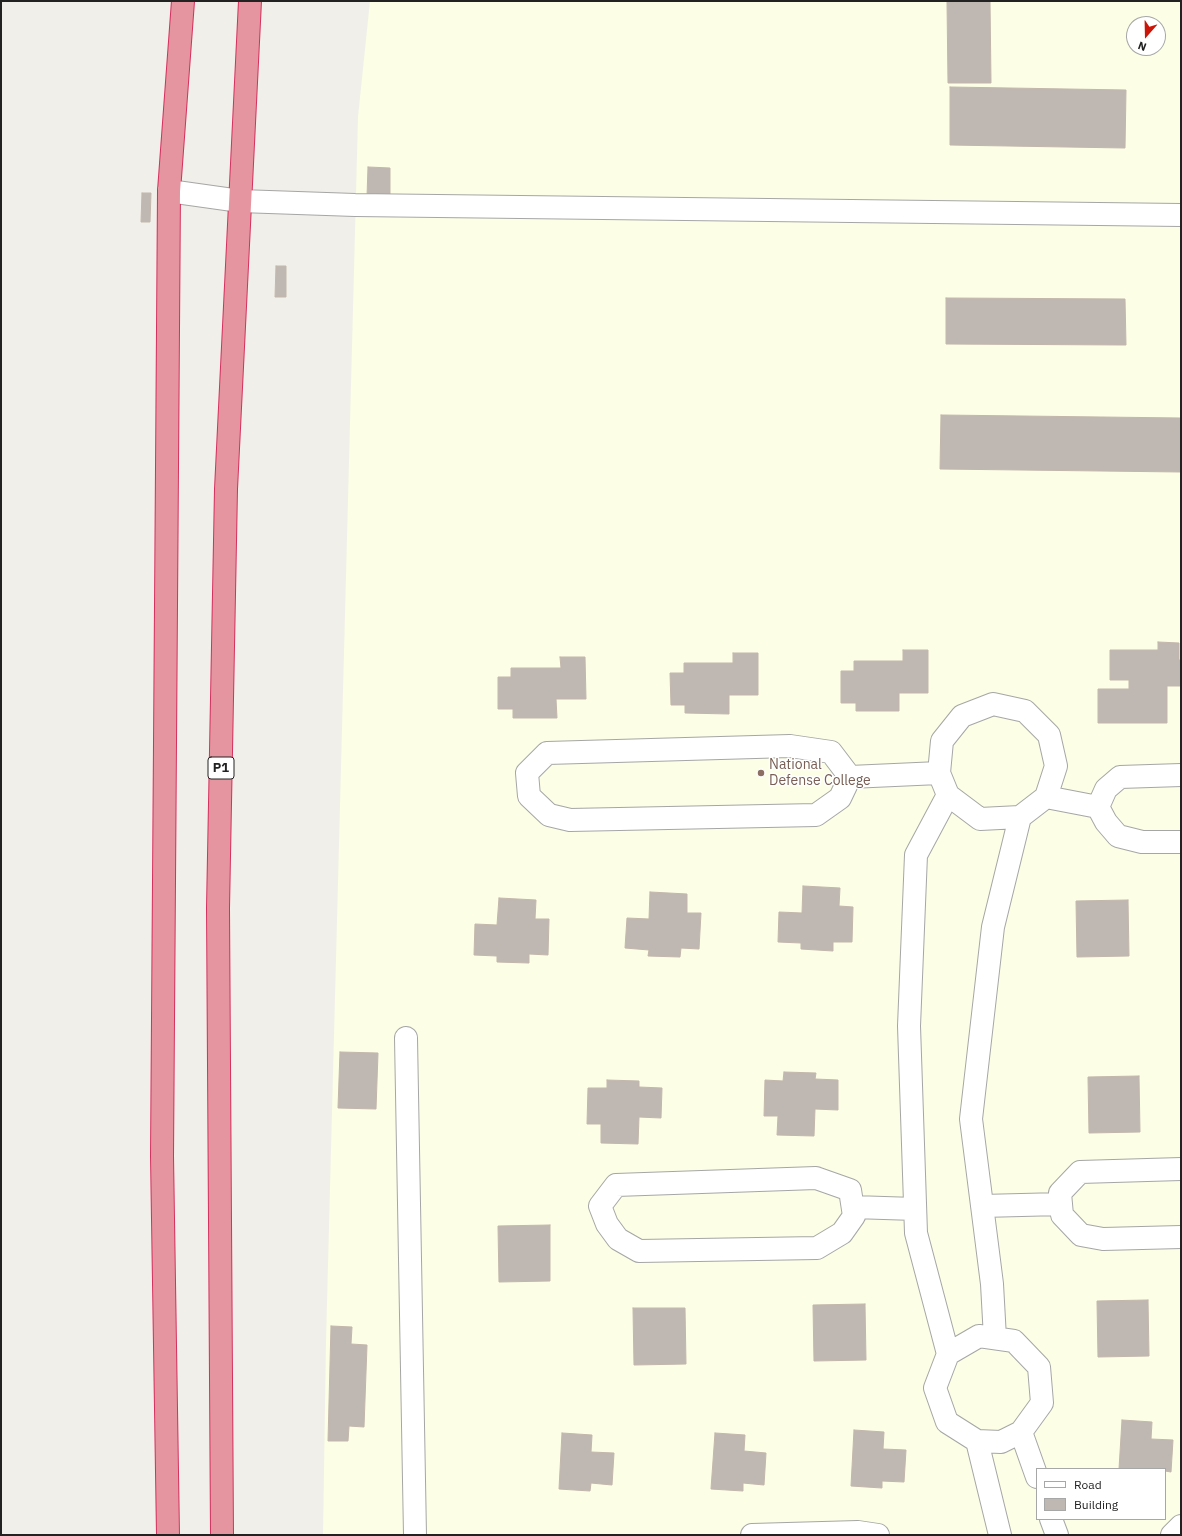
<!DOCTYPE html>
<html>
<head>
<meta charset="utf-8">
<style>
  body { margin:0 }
  #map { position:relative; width:1182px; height:1536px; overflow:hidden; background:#f1efe9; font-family:"IBM Plex Sans",sans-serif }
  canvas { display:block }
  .frame { position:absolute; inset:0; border:2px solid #222; pointer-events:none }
  .legend { position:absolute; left:1036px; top:1468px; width:130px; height:52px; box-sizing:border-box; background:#fff; border:1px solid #a7a7a7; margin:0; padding:5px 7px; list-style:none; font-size:12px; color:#222 }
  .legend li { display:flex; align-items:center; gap:8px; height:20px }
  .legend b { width:20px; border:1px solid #a7a7a7 }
  .north { position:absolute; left:1126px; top:16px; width:40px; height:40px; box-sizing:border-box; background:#fff; border:1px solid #a7a7a7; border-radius:50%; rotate:200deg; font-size:11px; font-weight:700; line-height:16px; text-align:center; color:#222 }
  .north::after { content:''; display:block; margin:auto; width:14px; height:18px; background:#cb1508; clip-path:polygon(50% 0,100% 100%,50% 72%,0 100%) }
</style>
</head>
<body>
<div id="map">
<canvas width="1182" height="1536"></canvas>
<div class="frame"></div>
<ul class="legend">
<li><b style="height:5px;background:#fff"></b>Road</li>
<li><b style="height:11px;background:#bfb8b2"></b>Building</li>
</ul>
<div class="north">N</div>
</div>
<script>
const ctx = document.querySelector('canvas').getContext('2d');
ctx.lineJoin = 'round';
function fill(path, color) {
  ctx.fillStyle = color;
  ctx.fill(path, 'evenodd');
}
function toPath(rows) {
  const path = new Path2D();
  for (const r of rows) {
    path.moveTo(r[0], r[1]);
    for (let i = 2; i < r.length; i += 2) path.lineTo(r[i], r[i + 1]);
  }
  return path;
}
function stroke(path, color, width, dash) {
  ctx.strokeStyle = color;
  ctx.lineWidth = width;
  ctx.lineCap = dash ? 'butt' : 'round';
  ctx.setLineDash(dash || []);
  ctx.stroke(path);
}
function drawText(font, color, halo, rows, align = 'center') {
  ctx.font = font + ' "IBM Plex Sans",sans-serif';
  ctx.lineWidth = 3;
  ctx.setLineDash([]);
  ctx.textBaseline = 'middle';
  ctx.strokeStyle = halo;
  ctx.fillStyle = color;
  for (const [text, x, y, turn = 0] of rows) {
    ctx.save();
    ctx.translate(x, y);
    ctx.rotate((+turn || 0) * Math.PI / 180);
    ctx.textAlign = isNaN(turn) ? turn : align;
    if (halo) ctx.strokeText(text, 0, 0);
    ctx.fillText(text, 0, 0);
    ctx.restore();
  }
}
const education = toPath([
  [370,1,1181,1,1181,1535,323,1535,326,1341,358,117],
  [1134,24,1158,24,1158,48,1134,48],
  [1037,1469,1165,1469,1165,1519,1037,1519]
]);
const building = toPath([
  [947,1,990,1,991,83,948,83,947,1],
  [950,87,1126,90,1125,148,950,145,950,87],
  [368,167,390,168,390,197,367,197,368,167],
  [142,193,151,193,150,222,141,222,142,193],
  [276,266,286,266,286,297,275,297,276,266],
  [946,298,1125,299,1126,345,946,344,946,298],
  [941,415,1181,418,1181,472,940,469,941,415],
  [1158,642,1179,643,1179,660,1181,660,1181,686,1167,686,1167,723,1098,723,1098,689,1129,689,1129,680,1110,680,1110,650,1158,650,1158,642],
  [903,650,928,650,928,693,899,693,899,711,856,711,856,703,841,703,841,671,854,671,854,661,903,661,903,650],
  [733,653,758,653,758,695,729,695,729,714,685,713,685,705,671,705,670,673,684,673,684,663,733,663,733,653],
  [560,657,585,657,586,699,556,699,557,718,513,718,513,709,498,709,498,677,511,677,511,668,561,668,560,657],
  [803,886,840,888,839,906,853,907,852,942,833,942,833,951,801,949,801,943,778,942,779,912,802,913,803,886],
  [650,892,687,894,687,913,701,913,699,949,681,948,680,957,648,956,649,950,625,948,627,918,649,919,650,892],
  [499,898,536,900,535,919,549,919,548,955,529,954,529,963,497,962,497,956,474,955,475,924,497,925,499,898],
  [1128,900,1129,956,1077,957,1076,901,1128,900],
  [340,1052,378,1053,376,1109,338,1108,340,1052],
  [784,1072,816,1073,815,1079,838,1080,838,1110,815,1109,814,1136,777,1135,778,1116,764,1116,765,1080,783,1081,784,1072],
  [1139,1076,1140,1132,1089,1133,1088,1077,1139,1076],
  [607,1080,639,1081,639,1087,662,1088,661,1118,639,1117,638,1144,601,1143,601,1124,587,1124,588,1088,607,1088,607,1080],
  [550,1225,550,1281,499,1282,498,1226,550,1225],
  [1148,1300,1149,1356,1098,1357,1097,1301,1148,1300],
  [865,1304,866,1360,814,1361,813,1305,865,1304],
  [633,1308,685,1308,686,1364,634,1365,633,1308],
  [331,1326,352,1327,351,1344,367,1345,364,1427,349,1426,348,1441,328,1441,331,1326],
  [1122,1420,1152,1422,1151,1439,1173,1440,1171,1472,1165,1471,1165,1469,1119,1469,1122,1420],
  [854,1430,884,1432,883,1449,906,1450,904,1482,882,1481,882,1488,851,1486,854,1430],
  [562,1433,592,1435,591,1452,614,1453,612,1485,591,1483,590,1491,559,1489,562,1433],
  [715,1433,745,1435,744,1451,766,1453,764,1485,743,1483,743,1491,711,1489,715,1433]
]);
const minor = toPath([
  [169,191,240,201,355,205,1181,215],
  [790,746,831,752,850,777,840,798,816,815,570,820,549,815,529,796,527,773,547,753,790,746],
  [1181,775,1120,777,1106,789,1098,807,1106,822,1118,836,1142,842,1181,842],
  [850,777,939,773],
  [948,795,916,855,909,1026,916,1233,948,1354],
  [1046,797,1098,807],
  [406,1038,415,1535],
  [1181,1169,1080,1172,1060,1193,1062,1215,1081,1235,1103,1239,1181,1237],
  [816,1178,850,1190,854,1216,842,1233,817,1248,639,1251,618,1239,607,1224,600,1206,616,1185,816,1178],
  [982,1206,1061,1204],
  [853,1207,915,1209],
  [979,1336,1014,1341,1039,1367,1042,1403,1021,1432,1001,1442,977,1441,947,1422,935,1388,948,1354,979,1336],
  [995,1338,992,1284,971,1119,993,927,1020,817,1046,797,1056,766,1049,735,1025,711,993,704,962,716,942,741,939,773,948,795,980,819,1020,817],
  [1021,1432,1037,1477],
  [977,1441,1000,1535],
  [1051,1519,1057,1535],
  [752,1535,858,1532,878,1535],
  [1172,1535,1181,1526]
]);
const highway = toPath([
  [168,1535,162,1156,169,191,183,1],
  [222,1535,218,908,226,489,250,1]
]);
const markers = [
  [761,773,4,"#8d6e63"]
];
const shields = [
  [221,768,26]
];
const shieldNames = [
  ["P1",221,768]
];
const educationNames = [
  ["National",769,765],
  ["Defense College",769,781]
];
fill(education, '#fcfee6');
fill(building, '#bfb8b2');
stroke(building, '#c3b7ac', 1);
stroke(minor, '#a6a6a6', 24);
stroke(highway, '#d5305e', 24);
stroke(minor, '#fff', 22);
stroke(highway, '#e5959f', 22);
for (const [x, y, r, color] of markers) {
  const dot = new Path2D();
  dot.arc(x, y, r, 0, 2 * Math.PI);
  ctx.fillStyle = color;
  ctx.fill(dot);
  stroke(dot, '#fff', 1.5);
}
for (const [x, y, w] of shields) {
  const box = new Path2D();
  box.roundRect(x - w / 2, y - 11, w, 22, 3);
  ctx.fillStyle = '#fff';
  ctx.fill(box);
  stroke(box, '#222', 1);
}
drawText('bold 13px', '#222', null, shieldNames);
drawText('14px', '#785e54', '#fff', educationNames, 'left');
</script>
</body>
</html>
